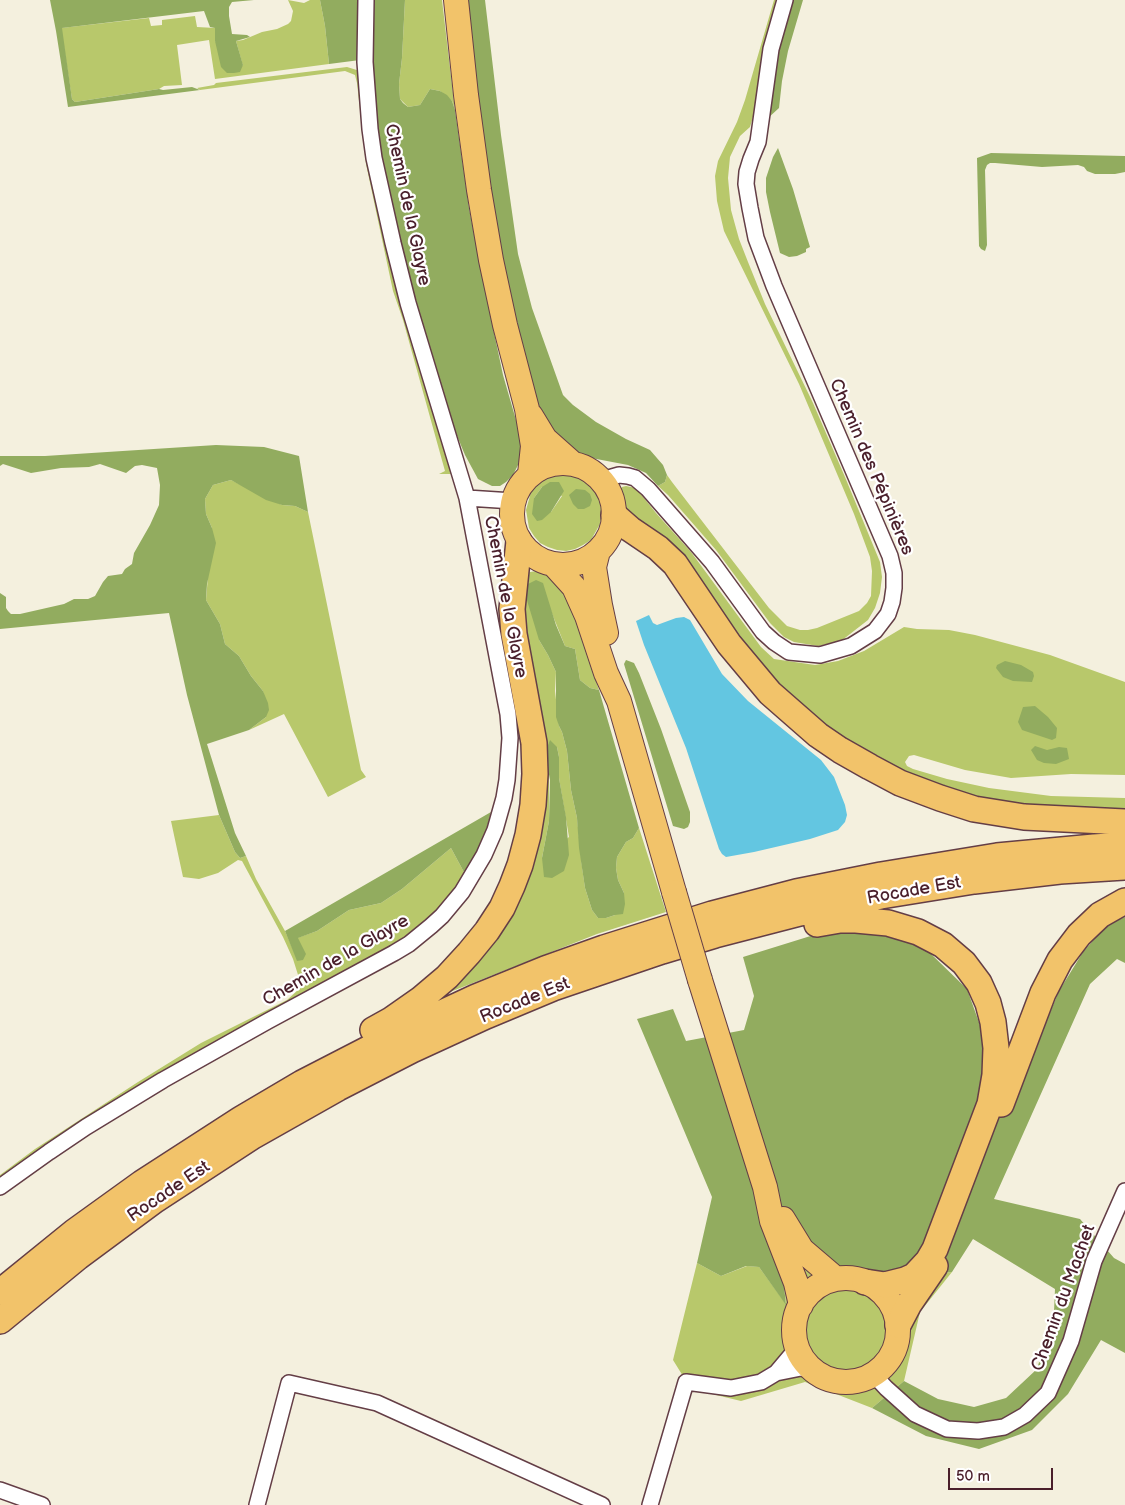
<!DOCTYPE html>
<html>
<head>
<meta charset="utf-8">
<style>
  body { margin:0 }
  #map { position:relative; width:1125px; height:1505px; overflow:hidden; background:#f4f0de; font-family:"Balsamiq Sans",sans-serif }
  canvas { display:block }
  .scale { position:absolute; left:948px; top:1468px; width:105px; height:22px; box-sizing:border-box; border:2px solid #4a1f2b; border-top:0; padding-left:6px; font-size:15px; line-height:18px; white-space:nowrap; color:#4a1f2b; -webkit-text-stroke:4px #fff; paint-order:stroke }
</style>
</head>
<body>
<div id="map">
<canvas width="1125" height="1505"></canvas>
<div class="scale">50 m</div>
</div>
<script>
const ctx = document.querySelector('canvas').getContext('2d');
ctx.lineJoin = 'round';
function fill(path, color) {
  ctx.fillStyle = color;
  ctx.fill(path, 'evenodd');
}
function toPath(rows) {
  const path = new Path2D();
  for (const r of rows) {
    if (r.length === 3) {
      path.moveTo(r[0] + r[2], r[1]);
      path.arc(r[0], r[1], r[2], 0, 2 * Math.PI);
      continue;
    }
    path.moveTo(r[0], r[1]);
    for (let i = 2; i < r.length; i += 2) path.lineTo(r[i], r[i + 1]);
  }
  return path;
}
function stroke(path, color, width, dash) {
  ctx.strokeStyle = color;
  ctx.lineWidth = width;
  ctx.lineCap = dash ? 'butt' : 'round';
  ctx.setLineDash(dash || []);
  ctx.stroke(path);
}
function drawText(font, color, halo, rows, align = 'center') {
  ctx.font = font + ' "Balsamiq Sans",sans-serif';
  ctx.lineWidth = 4.5;
  ctx.setLineDash([]);
  ctx.textBaseline = 'middle';
  ctx.strokeStyle = halo;
  ctx.fillStyle = color;
  for (const [text, x, y, turn = 0] of rows) {
    ctx.save();
    ctx.translate(x, y);
    ctx.rotate((+turn || 0) * Math.PI / 180);
    ctx.textAlign = isNaN(turn) ? turn : align;
    if (halo) ctx.strokeText(text, 0, 0);
    ctx.fillText(text, 0, 0);
    ctx.restore();
  }
}
const green = toPath([
  [288,0,304,3,310,0,320,0,325,26,329,64,215,79,209,40,177,45,182,85,164,86,159,89,75,102,72,99,61,28,149,18,151,26,162,25,162,20,195,16,197,27,215,28,215,41,243,66,236,41,243,40,262,32,277,29,288,24,291,21,293,11],
  [405,0,442,0,455,110,452,101,440,91,430,89,420,105,408,107,400,99,399,84,402,58],
  [774,0,781,0,758,100,750,127,740,136,730,157,728,178,731,210,739,239,748,262,765,304,813,403,845,477,880,562,882,577,880,593,875,608,868,620,841,641,818,646,794,642,784,637,770,623,716,550,668,495,658,486,665,482,667,475,672,482,769,608,787,626,800,630,808,630,817,628,859,611,867,603,871,596,872,571,870,557,854,514,799,384,724,231,717,201,715,176,718,161,737,122,745,100],
  [347,67,360,71,453,474,439,474,445,471,403,320,393,291,366,164,357,83,355,75,345,71,200,90,197,88,214,85,216,83],
  [562,474,571,475,580,478,587,482,599,497,601,506,602,515,600,524,591,540,583,545,575,549,566,551,557,550,548,547,540,543,534,536,529,528,526,510,531,492,537,485,544,480,553,476],
  [542,487,562,496,551,512,534,498],
  [231,480,282,505,295,506,308,512,361,770,366,777,328,797,284,714,249,730,266,717,263,691,251,676,239,656,225,644,220,624,206,600,212,528,206,514,205,499,213,485],
  [626,486,636,488,656,513,691,552,761,647,774,659,815,665,838,661,864,651,904,627,917,629,949,630,975,635,1050,655,1125,682,1125,775,1071,774,1011,778,965,770,914,755,909,756,905,762,907,766,913,769,947,779,989,788,1051,796,1125,798,1125,811,1008,805,969,796,911,777,840,738,790,698,626,513,619,491,622,487],
  [537,571,550,576,567,594,599,690,590,688,580,680,575,649,565,646,551,611,539,640,548,655,556,672,555,691,559,726,562,732,567,751,571,790,577,818,582,867,585,888,592,910,598,918,606,918,615,915,624,893,618,880,616,868,617,857,626,842,633,838,639,828,666,912,597,934,450,992,447,987,526,877,523,627,524,575,530,572],
  [557,747,559,757,559,778,569,837,542,858,549,821,549,771],
  [219,815,235,852,240,858,246,856,256,879,285,931,298,961,297,938,317,931,349,910,381,903,402,889,451,848,466,876,447,900,418,930,379,955,0,1180,0,1175,35,1149,138,1082,201,1043,287,1000,298,990,299,978,293,959,283,937,242,861,238,860,218,873,199,879,183,877,171,821],
  [809,1248,892,1277,952,1272,920,1312,904,1381,872,1408,805,1382,741,1401,691,1389,673,1360,697,1263,721,1276,747,1266,759,1267,786,1304,781,1258]
]);
const forest = toPath([
  [50,0,254,0,232,2,229,7,229,16,232,34,247,35,250,37,236,41,243,65,240,72,234,73,227,73,221,67,215,41,215,28,210,27,204,11,62,28,72,99,75,102,159,89,163,90,192,87,200,90,68,107,56,31],
  [320,0,360,0,360,60,329,64,325,26],
  [371,0,405,0,402,58,399,84,400,99,403,103,408,107,420,105,430,89,440,91,447,95,452,101,455,110,469,208,481,271,503,375,518,427,522,451,518,465,513,475,506,482,500,486,492,486,478,479,465,455,448,414,399,244,385,176,377,126,373,84],
  [466,0,485,0,501,135,518,254,532,308,563,395,573,405,596,422,626,439,650,450,663,465,667,475,665,482,658,486,646,473,628,465,586,457,567,450,556,440,539,410,503,266,488,182],
  [790,0,803,0,788,51,782,81,779,108,767,119,775,54],
  [778,148,793,189,810,247,806,249,806,252,797,256,789,257,780,253,770,212,766,192,766,178,773,157],
  [991,153,1125,156,1125,172,1115,174,1095,174,1087,171,1084,167,1078,165,1042,167,995,163,990,163,987,165,985,170,987,245,985,251,981,249,979,246,977,158],
  [216,445,264,447,299,456,308,512,295,506,282,505,266,500,231,480,213,485,205,499,206,514,212,528,216,543,207,584,206,600,220,624,225,644,239,656,251,676,263,691,268,703,269,710,266,717,249,730,207,744,235,833,246,856,240,858,235,852,219,815,187,695,169,613,0,629,0,593,6,597,6,608,8,611,11,614,20,614,64,604,74,599,88,599,95,596,103,582,108,576,122,574,125,569,132,564,134,553,150,525,159,505,160,485,157,468,142,465,135,466,126,473,100,464,89,467,61,468,31,473,3,464,0,466,0,456,45,456],
  [550,482,559,482,564,491,551,512,542,520,537,521,532,514,534,498,542,487],
  [576,489,585,490,590,494,592,500,590,506,584,509,578,509,573,504,569,495],
  [536,580,543,583,556,625,565,646,575,649,580,680,590,688,599,690,639,828,633,838,626,842,617,857,616,868,618,880,624,893,625,904,623,914,615,915,606,918,598,918,592,910,585,888,579,848,577,818,571,790,567,751,562,732,559,726,556,717,556,672,548,655,539,640,526,597,528,584],
  [626,660,634,663,639,673,661,729,690,812,690,822,688,827,684,829,673,826,624,664],
  [1005,661,1021,665,1033,672,1034,676,1032,682,1013,681,1003,677,996,668,997,665],
  [1035,706,1048,717,1057,728,1056,738,1052,740,1022,730,1018,722,1023,707],
  [550,740,557,747,559,757,559,778,566,817,569,855,564,871,552,878,544,877,542,858,549,821,550,780,545,753],
  [1035,746,1047,750,1059,747,1067,748,1069,759,1056,764,1044,763,1037,760,1031,750],
  [491,812,483,842,466,876,451,848,402,889,381,903,349,910,317,931,298,938,306,954,303,960,297,961,285,931],
  [1125,917,1125,963,1117,959,1090,984,994,1199,1080,1219,1114,1258,1125,1264,1125,1353,1101,1340,1068,1394,1032,1430,979,1449,926,1436,872,1408,904,1381,938,1399,974,1407,1006,1398,1037,1369,1054,1312,1055,1289,973,1239,952,1272,892,1277,781,1258,786,1305,759,1267,746,1266,721,1276,697,1263,712,1197,637,1019,673,1009,686,1041,744,1030,754,996,743,957,817,934,886,931,929,952,967,989,985,1039,1018,1089,1059,991,1083,952,1107,925]
]);
const water = toPath([
  [649,615,653,623,657,625,676,618,684,617,690,620,722,674,748,701,821,760,834,777,845,805,847,815,845,822,838,830,810,839,754,852,726,857,722,854,719,849,686,748,644,645,636,621]
]);
const minor = toPath([
  [366,0,365,62,370,129,374,158,393,243,408,303,467,498],
  [604,483,612,477,619,475,628,476,635,478,648,489,712,562,763,632,774,642,789,652,820,655,851,646,875,631,888,614,892,602,894,588,894,573,890,556,774,286,756,238,750,208,746,184,747,172,751,159,758,142,771,49,785,0],
  [0,1187,49,1152,86,1127,163,1080,268,1021,394,953,409,944,431,926,442,916,462,892,484,855,495,830,504,798,507,780,510,738,508,714,467,498,513,501],
  [776,1373,792,1354,796,1345],
  [874,1375,886,1388,915,1414,947,1429,978,1431,1004,1427,1025,1415,1048,1393,1071,1341,1094,1261,1125,1191],
  [0,1490,42,1505],
  [257,1505,289,1383,377,1403,602,1505],
  [650,1505,686,1382,731,1388,761,1382,776,1373,801,1368,813,1370]
]);
const primary = toPath([
  [456,0,466,95,479,190,491,260,505,325,527,409,533,446,530,474],
  [531,416,545,439,572,463],
  [563,514,51],
  [598,551,594,567,600,605,606,633],
  [554,565,574,587,587,616,606,673,619,701,674,892],
  [700,980,765,1187,772,1221,796,1283,801,1305],
  [783,1219,802,1250,836,1279],
  [846,1330,52]
]);
const trunk = toPath([
  [614,515,630,529,658,548,675,564,729,644,770,693,818,735,840,750,870,767,900,783,940,798,974,809,1024,817,1125,822],
  [817,924,840,920,856,920,888,923,918,932,943,945,964,963,979,983,988,1003,993,1022,996,1048,995,1075,990,1104,935,1249,928,1261,914,1276,905,1280,885,1285,865,1282],
  [373,1030,391,1020,421,999,447,977,469,953,487,931,502,908,512,886,520,865,528,835,533,805,535,774,534,743,514,634,512,609,519,541],
  [1001,1104,1043,993,1060,960,1079,935,1100,915,1125,901],
  [0,1292,74,1232,142,1183,241,1119,302,1083,403,1031,476,997,545,969,604,948,712,914,796,892,881,875,997,856,1094,847,1125,845],
  [0,1321,78,1257,155,1200,253,1136,338,1088,412,1050,486,1016,553,988,662,951,715,935,800,913,881,896,974,881,1060,871,1125,867],
  [898,1325,909,1304,935,1266]
]);
const primaryBridge = toPath([
  [674,892,700,980]
]);
const streetNames = [
  ["Chemin de la Glayre",407,205,78],
  ["Chemin des Pépinières",871,467,67],
  ["Chemin de la Glayre",505,597,79],
  ["Rocade Est",914,891,-10],
  ["Chemin de la Glayre",336,961,-30],
  ["Rocade Est",525,1001,-22],
  ["Rocade Est",169,1192,-34],
  ["Chemin du Machet",1064,1298,-70]
];
fill(green, '#b8c86b');
fill(forest, '#92ac5f');
fill(water, '#63c6e1');
stroke(minor, '#643e46', 18);
stroke(primary, '#643e46', 26);
stroke(trunk, '#643e46', 28);
stroke(minor, '#fff', 15);
stroke(primary, '#f2c36a', 24);
stroke(trunk, '#f2c36a', 25);
stroke(primaryBridge, '#643e46', 26, []);
stroke(primaryBridge, '#f2c36a', 24);
drawText('18px', '#4a1f2b', '#fff', streetNames);
</script>
</body>
</html>
